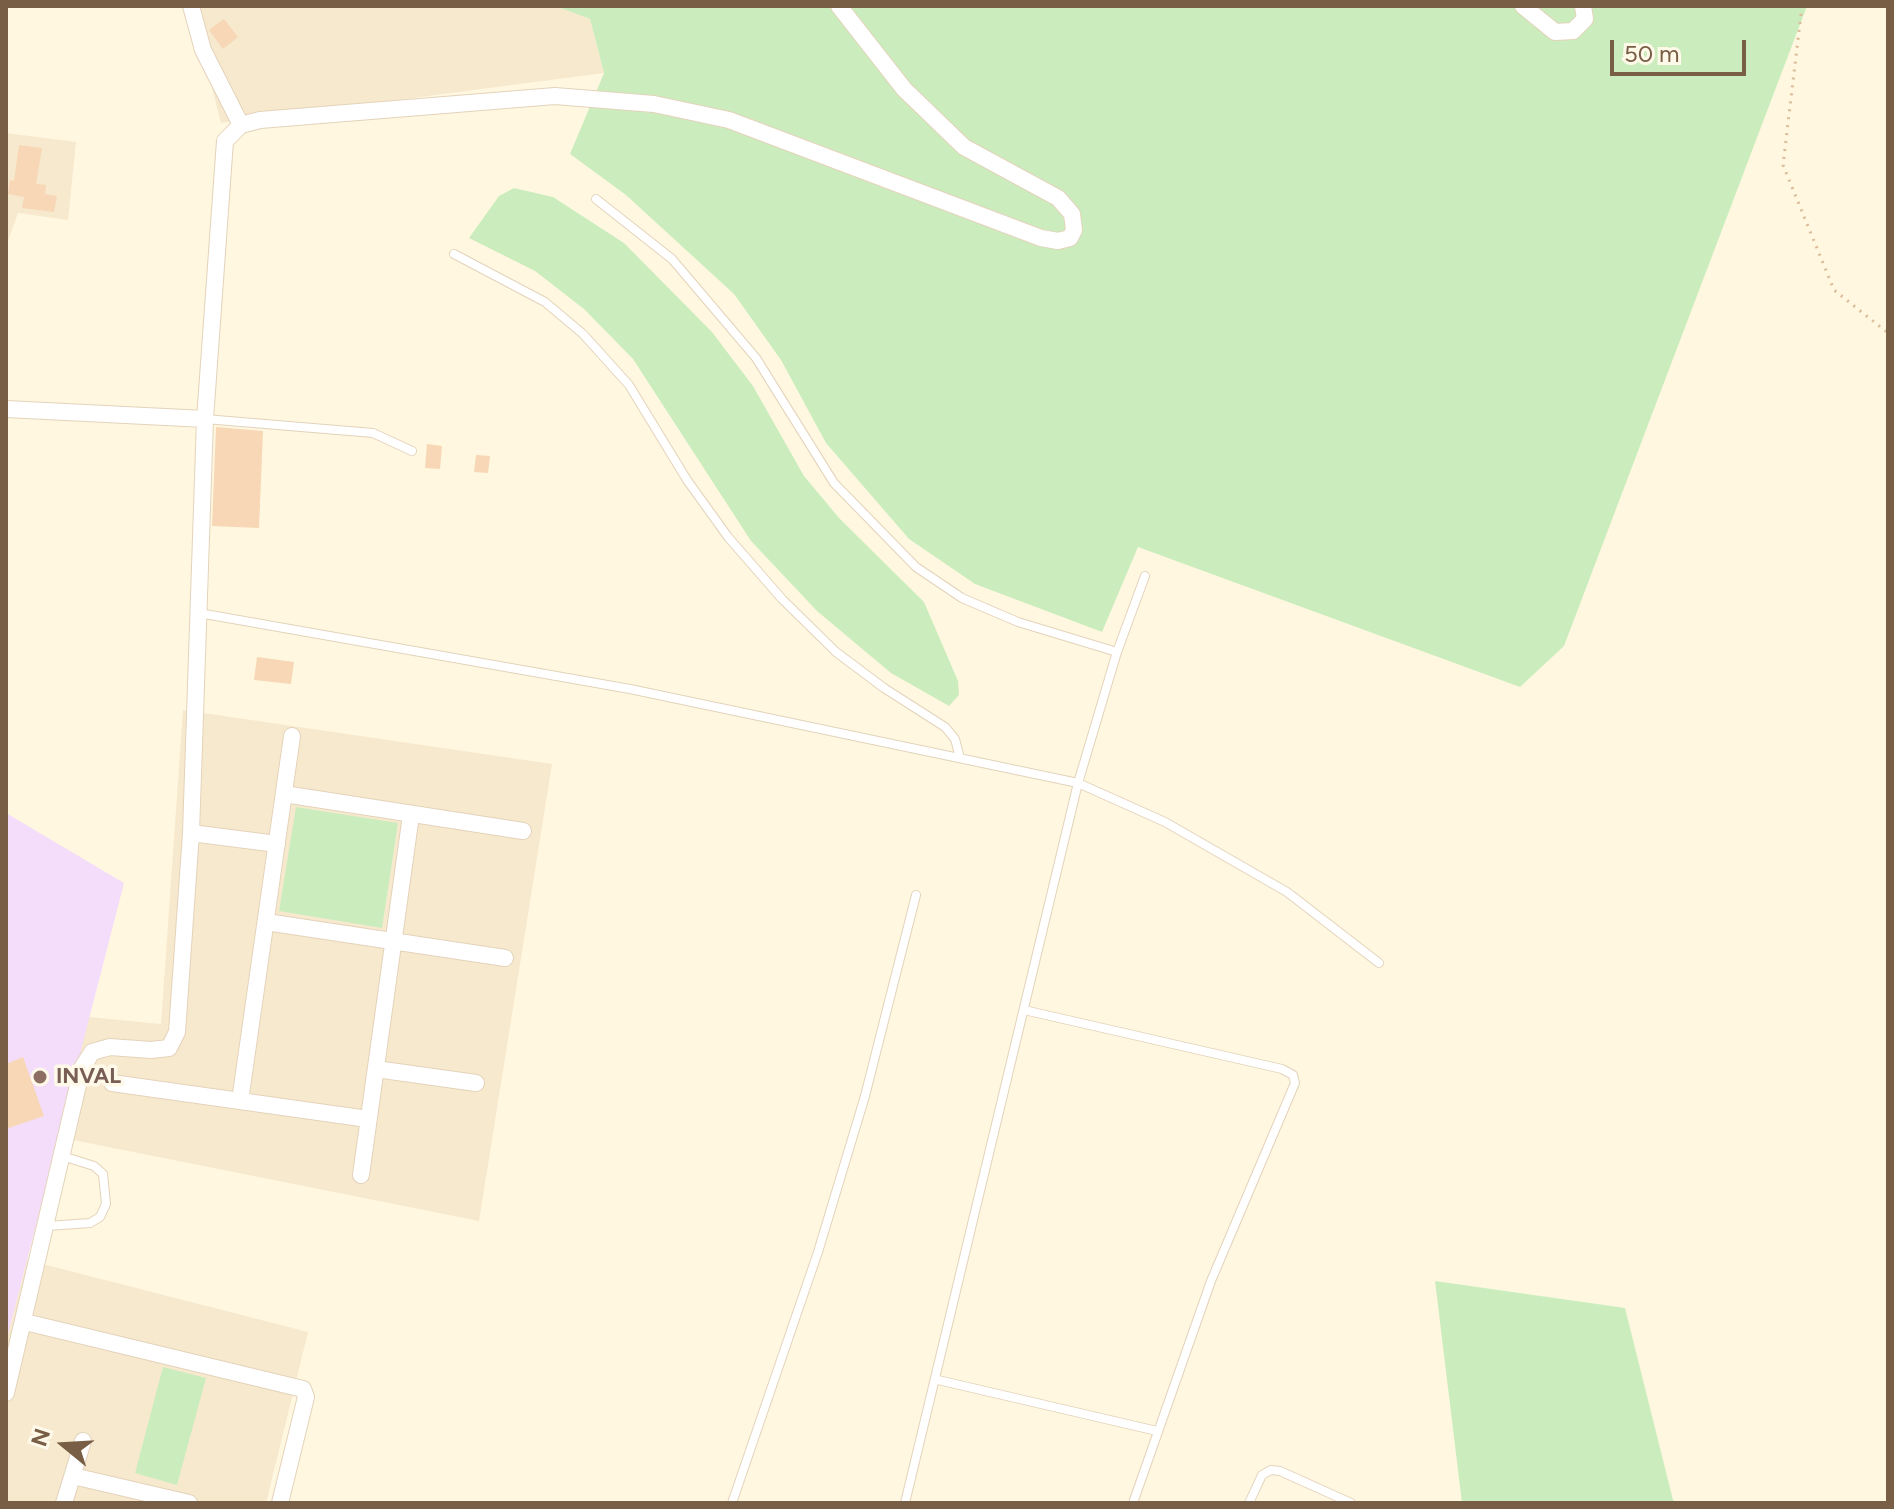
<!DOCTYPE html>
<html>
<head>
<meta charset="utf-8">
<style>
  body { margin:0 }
  #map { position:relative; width:1894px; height:1509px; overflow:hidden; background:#fff7e0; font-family:Figtree,sans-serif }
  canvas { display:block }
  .frame { position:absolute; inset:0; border:8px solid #785e45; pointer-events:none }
  .north { position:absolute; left:24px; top:1405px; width:80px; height:80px; -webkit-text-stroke:6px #fff9e9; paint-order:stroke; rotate:288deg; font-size:22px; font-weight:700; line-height:32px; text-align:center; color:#785e45 }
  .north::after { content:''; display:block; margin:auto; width:28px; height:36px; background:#785e45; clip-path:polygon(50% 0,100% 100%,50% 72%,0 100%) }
  .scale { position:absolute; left:1610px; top:40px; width:136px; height:36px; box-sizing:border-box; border:4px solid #785e45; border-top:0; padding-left:10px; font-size:24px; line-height:28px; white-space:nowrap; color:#785e45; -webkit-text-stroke:6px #fff9e9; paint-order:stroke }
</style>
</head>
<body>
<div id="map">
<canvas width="1894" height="1509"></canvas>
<div class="frame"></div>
<div class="north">N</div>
<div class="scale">50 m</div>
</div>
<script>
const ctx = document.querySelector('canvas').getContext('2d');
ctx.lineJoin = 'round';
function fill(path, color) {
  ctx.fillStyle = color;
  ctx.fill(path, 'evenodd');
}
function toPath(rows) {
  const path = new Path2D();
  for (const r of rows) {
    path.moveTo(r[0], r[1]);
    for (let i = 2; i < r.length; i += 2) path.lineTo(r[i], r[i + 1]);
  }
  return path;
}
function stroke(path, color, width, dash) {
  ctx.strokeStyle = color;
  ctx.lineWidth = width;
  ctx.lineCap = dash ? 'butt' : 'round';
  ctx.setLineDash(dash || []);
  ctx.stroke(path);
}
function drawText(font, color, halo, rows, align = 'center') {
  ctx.font = font + ' Figtree,sans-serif';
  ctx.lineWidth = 7;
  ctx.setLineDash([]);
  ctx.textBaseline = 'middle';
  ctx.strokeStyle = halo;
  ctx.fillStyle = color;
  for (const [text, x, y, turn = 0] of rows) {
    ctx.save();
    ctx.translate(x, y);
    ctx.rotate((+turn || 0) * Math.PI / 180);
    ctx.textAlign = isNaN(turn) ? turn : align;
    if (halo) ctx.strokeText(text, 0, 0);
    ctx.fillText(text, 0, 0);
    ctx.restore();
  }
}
const residential = toPath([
  [191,6,555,6,590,19,604,73,221,123],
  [6,133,76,142,68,220,18,213,6,246],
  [183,710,552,764,479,1221,58,1137,89,1017,161,1024],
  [27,1260,308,1332,266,1503,6,1503,6,1342]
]);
const education = toPath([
  [6,813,124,883,6,1342]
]);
const green = toPath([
  [555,6,1807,6,1564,646,1520,687,1138,547,1102,632,975,584,909,539,826,443,781,360,734,294,626,195,570,154,604,73,590,19],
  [514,188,553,197,624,243,712,332,753,386,804,476,840,519,924,602,958,681,959,695,949,706,891,673,817,611,751,541,633,359,584,309,535,271,469,238,499,196],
  [296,807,398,823,382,928,279,911],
  [1435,1281,1625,1308,1673,1500,1680,1503,1462,1503],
  [163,1367,206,1378,177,1485,135,1473]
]);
const building = toPath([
  [224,19,238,37,223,49,209,30],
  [19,145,42,148,36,184,46,185,45,194,57,196,54,212,22,208,24,197,8,194,10,180,14,181],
  [216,427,263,431,259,528,212,526],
  [427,444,442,446,440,469,425,468],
  [476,455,490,456,488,473,474,472],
  [257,657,294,662,291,684,254,680],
  [23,1057,44,1116,6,1129,6,1064]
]);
const path = toPath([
  [1802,6,1783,165,1834,290,1888,333]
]);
const service = toPath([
  [596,199,672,259,756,358,834,483,916,567,962,598,1018,622,1117,652],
  [454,254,545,302,583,334,629,385,687,480,728,537,782,599,836,652,884,688,945,727,955,739,960,758],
  [205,419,373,433,412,451],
  [199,613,630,689,1078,783,1165,822,1287,892,1379,963],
  [1024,1010,1282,1069,1293,1075,1295,1083,1211,1281,1133,1503],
  [47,1226,90,1223,100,1217,106,1204,103,1174,94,1166,62,1156],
  [938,1380,1157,1431],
  [732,1503,818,1252,865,1096,916,895],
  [905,1503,1078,783,1117,652,1145,576],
  [1249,1503,1262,1475,1271,1470,1280,1471,1351,1503]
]);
const minor = toPath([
  [191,6,203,50,241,125],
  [1523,6,1555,32,1573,31,1585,19,1583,6],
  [6,409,205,419],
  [284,794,523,831],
  [191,833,277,844],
  [266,922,505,958],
  [376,1069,476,1083],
  [112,1083,368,1119],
  [240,1101,292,736],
  [361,1175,411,815],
  [25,1322,303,1389,306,1397,280,1503],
  [6,1393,82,1068,92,1052,110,1047,151,1050,169,1048,177,1032,191,833,205,419,225,141,241,125,260,120,555,96,654,104,729,120,1041,238,1058,241,1070,238,1074,230,1072,214,1058,198,964,147,904,89,839,6],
  [73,1476,189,1503],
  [64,1503,83,1441]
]);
const markers = [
  [40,1077,8,"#8d6e63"]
];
const educationNames = [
  ["INVAL",56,1077]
];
fill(residential, '#f7e9ce');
fill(education, '#f4ddfb');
fill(green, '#cbedbe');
fill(building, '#f7d7b5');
stroke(service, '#e4d3bb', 10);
stroke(minor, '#e4d3bb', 18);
stroke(path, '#dcbb98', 3, [2, 6]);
stroke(service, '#fff', 8);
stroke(minor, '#fff', 16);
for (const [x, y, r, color] of markers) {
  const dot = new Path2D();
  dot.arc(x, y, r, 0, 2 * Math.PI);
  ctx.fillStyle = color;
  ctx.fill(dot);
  stroke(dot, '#fff9e9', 3);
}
drawText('bold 22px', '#785e54', '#fff9e9', educationNames, 'left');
</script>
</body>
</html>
